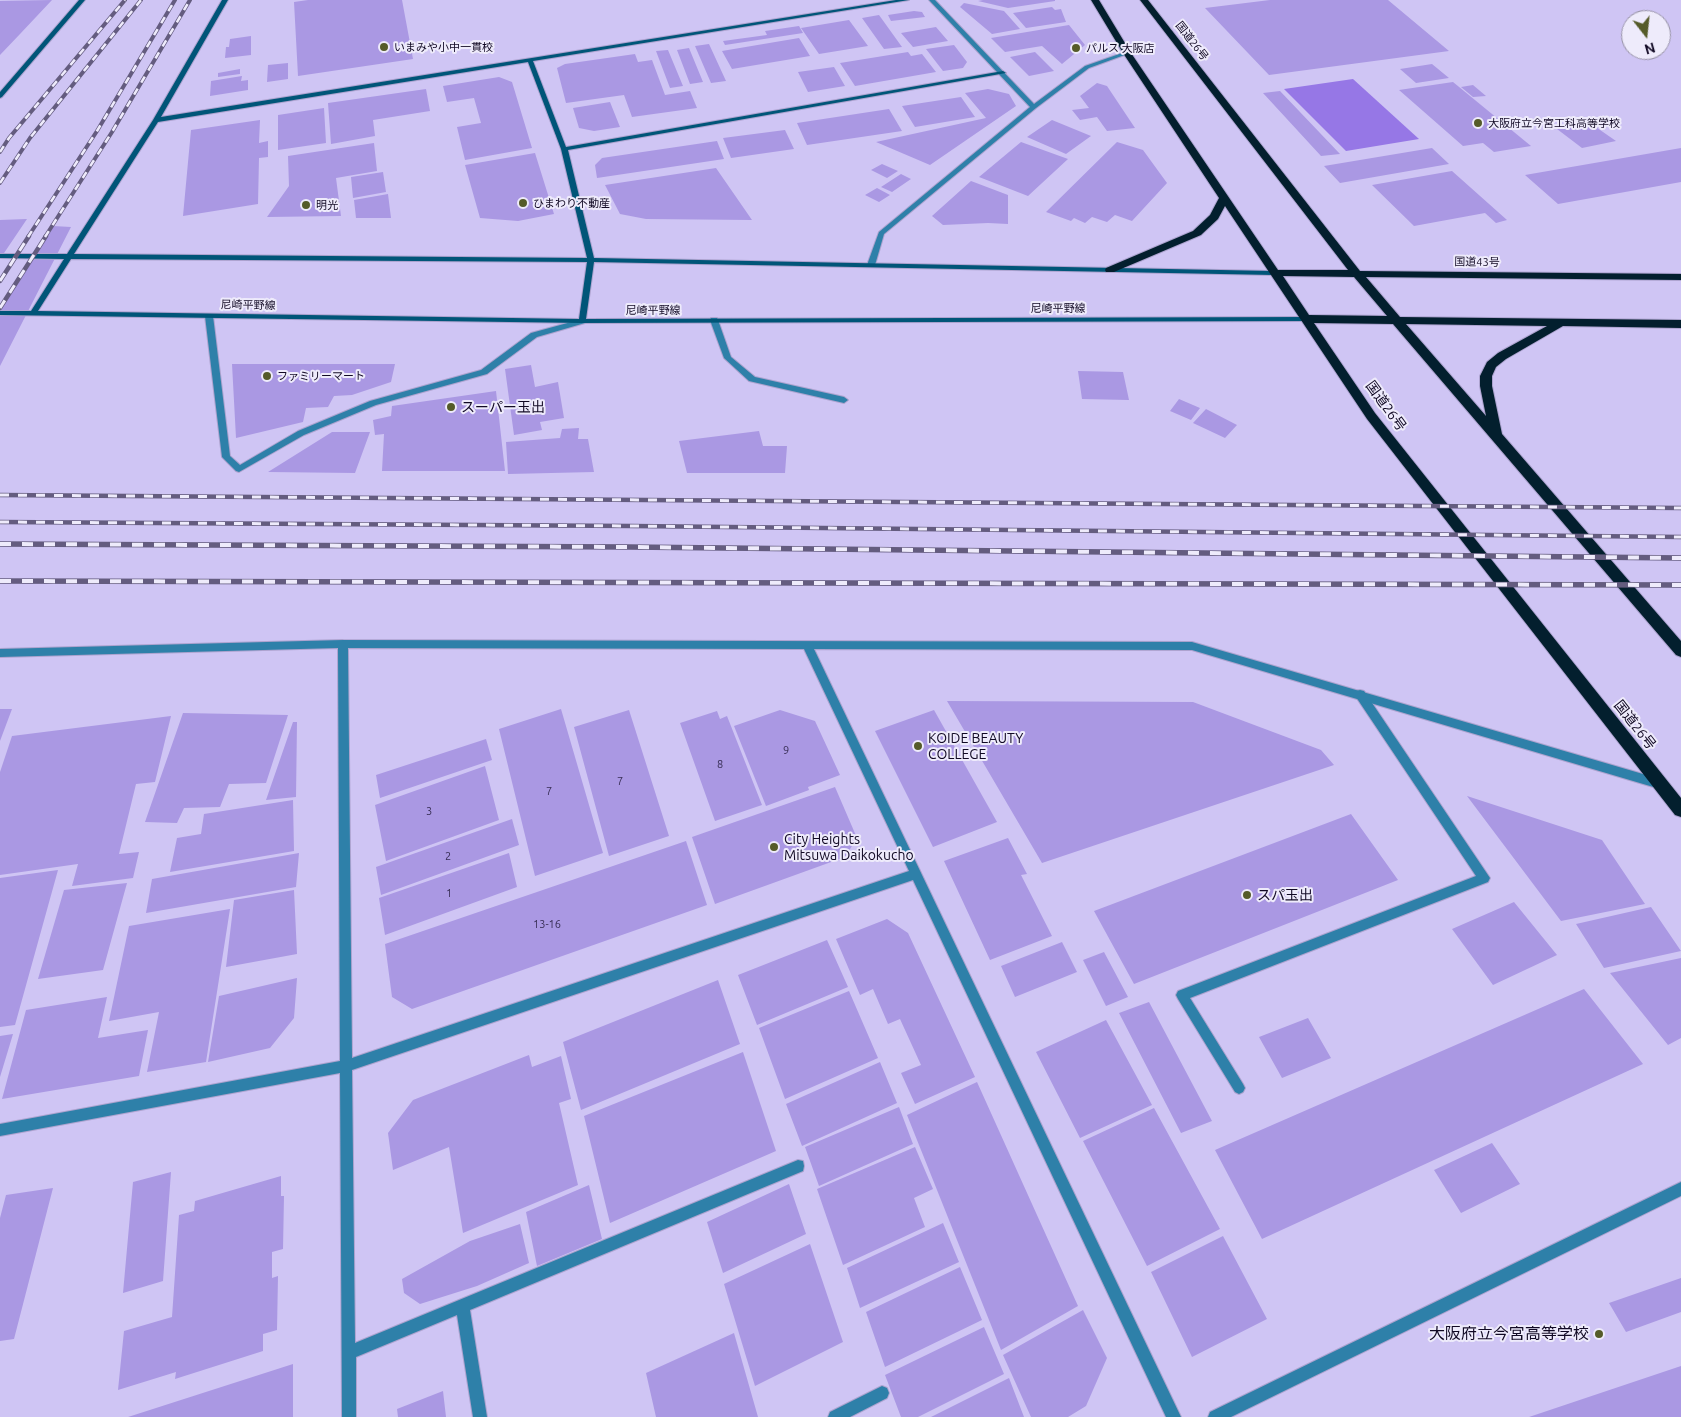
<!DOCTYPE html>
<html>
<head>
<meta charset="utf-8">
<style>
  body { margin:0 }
  #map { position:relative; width:1681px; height:1417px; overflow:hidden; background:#cfc5f4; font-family:Ubuntu,sans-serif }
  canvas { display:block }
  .north { position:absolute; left:1621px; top:10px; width:50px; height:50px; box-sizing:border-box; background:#eeebfb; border:1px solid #9691a5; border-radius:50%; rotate:164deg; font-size:14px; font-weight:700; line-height:20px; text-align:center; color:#110924 }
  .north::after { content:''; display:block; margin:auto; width:18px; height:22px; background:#555b29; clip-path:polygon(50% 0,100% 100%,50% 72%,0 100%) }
</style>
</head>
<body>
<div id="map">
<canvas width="1681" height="1417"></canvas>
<div class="north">N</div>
</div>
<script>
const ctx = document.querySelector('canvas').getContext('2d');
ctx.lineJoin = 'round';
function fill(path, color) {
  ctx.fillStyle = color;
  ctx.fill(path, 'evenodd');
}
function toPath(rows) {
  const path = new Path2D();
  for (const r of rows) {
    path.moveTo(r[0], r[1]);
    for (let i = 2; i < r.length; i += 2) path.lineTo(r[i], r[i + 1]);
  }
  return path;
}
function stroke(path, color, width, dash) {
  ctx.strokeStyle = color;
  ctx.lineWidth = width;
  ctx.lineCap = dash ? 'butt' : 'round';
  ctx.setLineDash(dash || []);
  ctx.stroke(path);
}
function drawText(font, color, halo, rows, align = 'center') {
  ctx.font = font + ' Ubuntu,"Noto Sans JP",sans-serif';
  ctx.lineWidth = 4;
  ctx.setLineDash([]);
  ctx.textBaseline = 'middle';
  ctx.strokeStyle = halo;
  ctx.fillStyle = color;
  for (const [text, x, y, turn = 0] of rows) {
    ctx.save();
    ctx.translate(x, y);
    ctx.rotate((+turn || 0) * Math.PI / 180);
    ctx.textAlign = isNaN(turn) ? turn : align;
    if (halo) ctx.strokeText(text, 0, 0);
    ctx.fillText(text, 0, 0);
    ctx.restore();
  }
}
const water = toPath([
  [1353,79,1419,139,1346,151,1284,89]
]);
const building = toPath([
  [52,0,20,34,0,55,0,1],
  [308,0,402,0,413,59,298,76,294,2],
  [983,0,1055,0,1055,1,1008,8,978,1],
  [1270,0,1388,0,1449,51,1269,75,1205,8],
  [964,3,1004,11,1020,29,992,34,960,7],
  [1052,7,1055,10,1061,9,1066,22,1026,28,1013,13],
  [914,11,922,12,925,17,891,21,888,15],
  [879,15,902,47,884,49,862,18],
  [849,20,868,46,819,54,801,28],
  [1069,25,1085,45,1062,64,1042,46,1005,52,991,38],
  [799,26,803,33,725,45,723,41,767,35,765,31],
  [936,27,948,41,913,47,901,33],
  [251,36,251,55,225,58,226,47,229,47,230,39],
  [799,38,810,56,732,69,722,51],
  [709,44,726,81,711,83,695,46],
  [954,45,967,62,963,68,943,71,926,49],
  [689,48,703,82,690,84,677,50],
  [668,50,683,86,670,88,656,51],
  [908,52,911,56,922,54,936,72,855,86,840,63],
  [1035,52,1054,71,1029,76,1010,57],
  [635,54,638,62,652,60,665,95,690,91,697,108,632,117,624,95,566,103,557,68,565,64],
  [288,63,288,79,267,82,268,65],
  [1432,64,1449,78,1416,83,1400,69],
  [834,67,845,86,808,92,798,72],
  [240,69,240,74,218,77,218,73],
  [242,76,241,81,248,80,248,90,210,96,211,81],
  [499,77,512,82,532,148,465,160,457,127,481,123,474,98,447,102,443,86],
  [1453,82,1531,146,1494,152,1483,143,1463,146,1399,90],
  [1097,83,1107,86,1135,128,1107,131,1097,117,1080,120,1072,110,1089,108,1080,96],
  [1473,85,1486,96,1473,97,1461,87],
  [426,89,430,111,373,120,375,136,331,144,328,103],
  [988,89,1009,94,1016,106,930,165,876,142,986,118,965,93],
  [1280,91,1340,154,1321,156,1263,93],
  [961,97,975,117,915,127,902,106],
  [610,102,620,127,594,131,579,128,573,108],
  [324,108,326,143,278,150,278,115],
  [889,109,902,131,807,145,797,123],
  [260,120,259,143,268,141,268,157,259,158,258,204,183,216,191,130],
  [1052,120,1091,136,1066,154,1027,137],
  [1590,123,1616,141,1582,148,1557,129],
  [785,130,794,149,731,158,723,138],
  [717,141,724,159,597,178,595,165,602,158],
  [1021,142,1068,159,1028,196,979,177],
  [1117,142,1143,150,1167,183,1132,221,1115,215,1107,222,1092,217,1085,223,1074,218,1071,221,1046,212],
  [374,143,377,171,336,178,341,216,267,217,289,186,288,156],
  [1432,148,1449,164,1340,183,1324,166],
  [1681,148,1681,182,1558,204,1525,175],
  [535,153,554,214,518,221,480,218,465,165],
  [882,164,898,171,887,178,871,170],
  [716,168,752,220,646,219,620,214,605,185],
  [1452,171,1507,220,1496,223,1485,213,1414,226,1372,185],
  [383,172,386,192,353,198,351,177],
  [901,174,911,179,892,192,881,187],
  [971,181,1008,195,1008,224,988,223,943,225,932,216],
  [877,188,890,195,879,202,865,195],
  [388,194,391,218,356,218,354,200],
  [27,219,0,259,0,220],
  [53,226,71,227,0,366,0,309],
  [232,364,395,364,391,382,352,395,334,396,328,407,306,408,303,422,236,438],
  [531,365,535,387,558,382,564,418,540,422,542,430,514,435,505,369],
  [1078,371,1123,372,1129,400,1082,399],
  [496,391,505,471,382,471,384,434,375,435,373,420,391,416,392,406],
  [1179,399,1200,408,1191,420,1170,411],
  [1206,409,1237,425,1225,438,1193,423],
  [579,428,578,439,588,439,594,472,508,474,506,442,560,438,562,429],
  [759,431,763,446,787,446,785,473,687,473,679,441],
  [332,432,370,432,355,473,268,472],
  [947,701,1193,702,1321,750,1334,765,1042,863],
  [0,709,12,709,0,741],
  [561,709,603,853,535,876,499,729],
  [629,710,669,836,609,856,574,727],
  [780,710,815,721,840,775,808,787,809,790,766,806,734,726],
  [934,710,997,822,933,847,875,731],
  [717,711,720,719,727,716,762,805,715,821,680,723],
  [183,713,288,715,266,783,229,784,220,807,184,808,177,823,145,822],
  [171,716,155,782,136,784,119,854,139,852,133,878,72,886,78,864,0,875,0,772,12,736],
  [293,722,297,722,296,797,266,800],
  [486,739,492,760,380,798,376,775],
  [485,766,499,820,386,861,375,805],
  [835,787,857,838,845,857,715,904,692,837],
  [1467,796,1602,840,1645,904,1561,921],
  [293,800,294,851,170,872,177,838,201,834,204,814],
  [1351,814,1398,880,1134,984,1094,911],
  [512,819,519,845,381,895,376,867],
  [1008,838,1027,874,1021,875,1052,936,990,960,944,861],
  [686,841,707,905,412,1009,392,997,385,944],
  [299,853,296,887,146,913,152,879],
  [509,853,517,887,385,935,379,898],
  [58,870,15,1025,0,1027,0,878],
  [127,883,103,970,38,979,64,890],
  [294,890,297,954,226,967,234,900],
  [1514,902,1557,955,1493,985,1452,929],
  [1651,907,1681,951,1604,968,1576,924],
  [230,909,206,1062,147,1072,159,1012,109,1021,129,926],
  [887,919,908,933,975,1077,915,1104,901,1073,921,1065,900,1019,888,1024,873,989,860,995,836,939],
  [827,940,848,987,757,1025,738,975],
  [1062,942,1077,972,1015,997,1001,966],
  [1104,952,1128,997,1106,1006,1083,960],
  [1681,958,1681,1038,1668,1045,1610,973],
  [297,978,294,1018,270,1048,208,1062,219,996],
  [718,980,740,1044,581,1110,563,1042],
  [1584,989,1643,1064,1262,1239,1215,1150],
  [849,991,878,1058,785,1099,759,1028],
  [107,997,98,1038,148,1030,139,1076,2,1099,26,1010],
  [1149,1002,1212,1121,1181,1133,1119,1013],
  [1308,1018,1331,1058,1282,1078,1259,1037],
  [1106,1020,1152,1105,1080,1138,1036,1052],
  [13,1034,0,1077,0,1036],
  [743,1052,776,1151,610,1223,584,1116],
  [529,1055,532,1067,561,1056,571,1099,559,1103,578,1185,463,1233,449,1147,393,1170,388,1133,413,1100],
  [880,1062,897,1103,802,1146,786,1104],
  [977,1082,1078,1306,1001,1350,907,1115],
  [899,1107,913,1144,819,1186,805,1147],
  [1154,1108,1220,1229,1147,1266,1083,1141],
  [1492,1143,1520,1184,1461,1213,1434,1170],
  [915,1147,933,1189,914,1198,925,1227,843,1265,817,1189],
  [171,1172,163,1281,123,1293,133,1182],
  [281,1176,281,1196,284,1196,283,1249,272,1252,272,1278,278,1276,277,1330,263,1334,263,1351,175,1379,176,1372,118,1390,124,1331,172,1317,179,1215,194,1211,195,1201],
  [789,1184,806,1234,723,1273,707,1222],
  [589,1185,602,1239,537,1266,526,1212],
  [53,1188,14,1339,0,1341,0,1218,6,1195],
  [943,1223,959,1262,860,1308,847,1268],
  [520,1224,529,1263,477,1286,420,1304,404,1293,402,1279,470,1241],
  [1223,1236,1267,1319,1192,1357,1151,1272],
  [810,1244,843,1342,755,1386,724,1284],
  [960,1267,982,1320,885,1367,866,1312],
  [1681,1278,1681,1312,1626,1332,1609,1303],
  [1083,1310,1107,1358,1086,1406,1068,1417,1031,1417,1003,1355],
  [984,1327,1004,1374,918,1417,901,1417,885,1375],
  [734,1333,758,1417,656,1417,646,1373],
  [293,1364,293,1417,128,1417],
  [1681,1366,1681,1417,1529,1417],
  [1009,1378,1024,1417,931,1417],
  [443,1391,446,1417,398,1417,397,1409]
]);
const lane = toPath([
  [711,318,717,318,718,320,731,357,755,377,844,397,848,400,844,403,749,381,724,358,710,320,711,318],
  [1360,690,1364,691,1490,878,1488,882,1190,998,1243,1084,1245,1088,1243,1092,1239,1094,1235,1092,1178,999,1176,995,1178,991,1476,876,1356,697,1355,694,1356,691,1360,690]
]);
const street = toPath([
  [929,0,935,0,1034,104,1085,66,1125,52,1130,53,1089,68,1036,108,884,234,875,265,871,267,867,265,879,232,1030,107,929,0],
  [206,314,209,314,213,316,230,456,240,465,298,431,370,401,481,370,531,333,582,319,586,321,585,323,537,337,487,374,376,405,304,435,239,472,236,471,222,457,205,316,206,314],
  [343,640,1192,642,1660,779,1664,781,1665,784,1664,787,1660,789,1192,650,814,649,1181,1417,1166,1417,913,880,352,1070,355,1343,798,1160,803,1161,804,1166,803,1171,470,1310,487,1417,473,1417,457,1315,356,1357,356,1417,342,1417,340,1073,0,1136,0,1124,340,1061,338,648,0,657,0,649,343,640],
  [348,648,804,649,909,871,352,1058,348,648],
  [1681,1182,1681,1196,1231,1417,1208,1417,1210,1412,1681,1182],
  [882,1386,887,1388,889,1393,887,1398,850,1417,828,1417,830,1412,882,1386]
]);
const secondary = toPath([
  [79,0,85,0,2,97,0,98,0,92,79,0],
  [222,0,228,0,161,117,896,0,909,0,533,61,566,147,1003,71,1006,73,568,150,594,258,1273,271,1277,273,1273,275,594,262,586,319,1306,317,1310,319,1306,321,582,323,0,315,0,311,31,311,64,259,0,258,0,254,67,254,153,120,222,0],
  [528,62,561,149,587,258,74,254,158,122,528,62],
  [71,259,587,262,579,319,38,311,71,259]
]);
const highway = toPath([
  [1091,0,1099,0,1131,53,1278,270,1348,270,1140,0,1148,0,1360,271,1681,274,1681,280,1366,277,1400,317,1681,320,1681,328,1563,326,1506,359,1496,367,1492,376,1492,386,1502,434,1681,641,1681,657,1676,655,1393,324,1314,323,1375,413,1681,798,1681,817,1675,815,1367,419,1225,206,1218,219,1201,235,1114,272,1106,272,1105,270,1106,268,1193,231,1210,215,1219,198,1123,53,1091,0],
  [1283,276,1354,277,1387,316,1309,315,1283,276],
  [1406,324,1547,326,1498,353,1487,362,1480,376,1480,386,1486,416,1406,324]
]);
const railFar2 = toPath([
  [0,152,9,138,125,0],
  [0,183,30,138,141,0],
  [28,237,97,131,175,0],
  [45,237,112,132,190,0]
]);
const railFar1 = toPath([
  [0,281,29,236],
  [0,308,46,236],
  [0,495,1681,508],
  [0,522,632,526,1681,537]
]);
const rail = toPath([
  [0,544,629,547,1681,558],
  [0,581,1681,585]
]);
const markers = [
  [384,47,5,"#555b29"],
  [1076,48,5,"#555b29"],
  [1478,123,5,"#555b29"],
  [523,203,5,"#555b29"],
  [306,205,5,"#555b29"],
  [267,376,5,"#555b29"],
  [451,407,5,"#555b29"],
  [918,746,5,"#555b29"],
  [774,847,5,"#555b29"],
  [1247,895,5,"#555b29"],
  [1599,1334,5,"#555b29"]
];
const farStreetnames = [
  ["国道26号",1192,41,52],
  ["国道43号",1477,262,1],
  ["尼崎平野線",248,305,1],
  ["尼崎平野線",1058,308],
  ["尼崎平野線",653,310]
];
const farPoinames = [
  ["いまみや小中一貫校",394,47],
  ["パルス 大阪店",1086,48],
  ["大阪府立今宮工科高等学校",1488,123],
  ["ひまわり不動産",533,203],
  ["明光",316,205],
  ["ファミリーマート",277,376]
];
const numberNames = [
  ["9",786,750],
  ["8",720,764],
  ["7",620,781],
  ["7",549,791],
  ["3",429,811],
  ["2",448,856],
  ["1",449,893],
  ["13-16",547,924]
];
const streetNames = [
  ["国道26号",1386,406,54],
  ["国道26号",1635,725,52]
];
const poiNames = [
  ["スーパー玉出",461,407],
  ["KOIDE BEAUTY",928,738],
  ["COLLEGE",928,754],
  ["City Heights",784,839],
  ["Mitsuwa Daikokucho",784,855],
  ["スパ玉出",1257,895]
];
const nearPoinames = [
  ["大阪府立今宮高等学校",1589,1334]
];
fill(water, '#9677e6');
fill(building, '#aa98e3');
stroke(lane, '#ada3cf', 2);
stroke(street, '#ada3cf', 2);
stroke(secondary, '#ada3cf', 2);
stroke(highway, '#ada3cf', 2);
fill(lane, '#2e80a9');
fill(street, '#2e80a9');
fill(secondary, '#005578');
fill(highway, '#031f2e');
stroke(railFar2, '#645c7f', 4);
stroke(railFar1, '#645c7f', 4.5);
stroke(rail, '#645c7f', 5.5);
stroke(railFar2, '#eeebfb', 2.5, [7]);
stroke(railFar1, '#eeebfb', 3, [9]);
stroke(rail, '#eeebfb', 4, [11]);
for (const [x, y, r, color] of markers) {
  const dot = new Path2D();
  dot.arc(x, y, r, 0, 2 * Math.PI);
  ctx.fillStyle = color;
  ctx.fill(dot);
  stroke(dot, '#eeebfb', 2);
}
drawText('11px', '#110924', '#eeebfb', farStreetnames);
drawText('11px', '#110924', '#eeebfb', farPoinames, 'left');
drawText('11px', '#372d54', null, numberNames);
drawText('14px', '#110924', '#eeebfb', streetNames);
drawText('14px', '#110924', '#eeebfb', poiNames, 'left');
drawText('16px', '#110924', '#eeebfb', nearPoinames, 'right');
</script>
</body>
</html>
